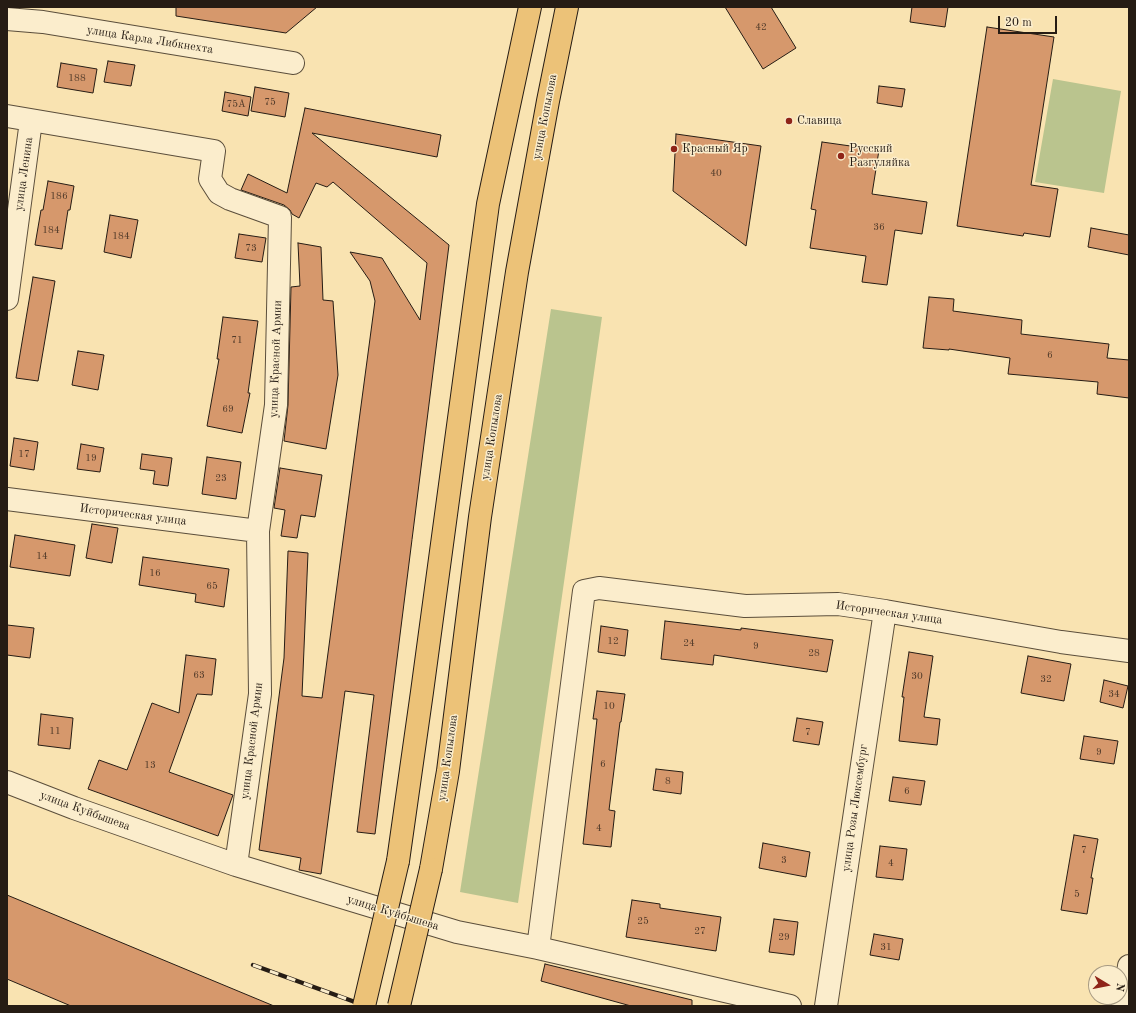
<!DOCTYPE html>
<html>
<head>
<meta charset="utf-8">
<style>
  body { margin:0 }
  #map { position:relative; width:1136px; height:1013px; overflow:hidden; background:#f9e3b1; font-family:"Old Standard TT",serif }
  canvas { display:block }
  .frame { position:absolute; inset:0; border:8px solid #261c14; pointer-events:none }
  .north { position:absolute; left:1088px; top:965px; width:40px; height:40px; box-sizing:border-box; background:#fbedcc; border:1px solid #a69982; border-radius:50%; rotate:100deg; font-size:11px; font-weight:700; line-height:16px; text-align:center; color:#261c14 }
  .north::after { content:''; display:block; margin:auto; width:14px; height:18px; background:#8f2418; clip-path:polygon(50% 0,100% 100%,50% 72%,0 100%) }
  .scale { position:absolute; left:998px; top:16px; width:59px; height:18px; box-sizing:border-box; border:2px solid #261c14; border-top:0; padding-left:5px; font-size:12px; line-height:14px; white-space:nowrap; color:#261c14; -webkit-text-stroke:3px #fbedcc; paint-order:stroke }
</style>
</head>
<body>
<div id="map">
<canvas width="1136" height="1013"></canvas>
<div class="frame"></div>
<div class="north">N</div>
<div class="scale">20 m</div>
</div>
<script>
const ctx = document.querySelector('canvas').getContext('2d');
ctx.lineJoin = 'round';
function fill(path, color) {
  ctx.fillStyle = color;
  ctx.fill(path, 'evenodd');
}
function toPath(rows) {
  const path = new Path2D();
  for (const r of rows) {
    path.moveTo(r[0], r[1]);
    for (let i = 2; i < r.length; i += 2) path.lineTo(r[i], r[i + 1]);
  }
  return path;
}
function stroke(path, color, width, dash) {
  ctx.strokeStyle = color;
  ctx.lineWidth = width;
  ctx.lineCap = dash ? 'butt' : 'round';
  ctx.setLineDash(dash || []);
  ctx.stroke(path);
}
function drawText(font, color, halo, rows, align = 'center') {
  ctx.font = font + ' "Old Standard TT",serif';
  ctx.lineWidth = 3;
  ctx.setLineDash([]);
  ctx.textBaseline = 'middle';
  ctx.strokeStyle = halo;
  ctx.fillStyle = color;
  for (const [text, x, y, turn = 0] of rows) {
    ctx.save();
    ctx.translate(x, y);
    ctx.rotate((+turn || 0) * Math.PI / 180);
    ctx.textAlign = isNaN(turn) ? turn : align;
    if (halo) ctx.strokeText(text, 0, 0);
    ctx.fillText(text, 0, 0);
    ctx.restore();
  }
}
const green = toPath([
  [1053,79,1121,91,1104,193,1035,182],
  [551,309,602,317,518,903,460,892]
]);
const building = toPath([
  [176,7,317,7,286,33,176,16,176,7],
  [725,7,771,7,796,48,763,69,725,7],
  [912,7,948,7,945,27,910,22,912,7],
  [987,27,1054,37,1031,185,1058,189,1050,237,1024,233,1023,236,957,226,987,27],
  [108,61,135,65,131,86,104,82,108,61],
  [61,63,97,69,93,93,57,87,61,63],
  [879,86,905,89,902,107,877,103,879,86],
  [255,87,289,93,285,117,251,111,255,87],
  [225,92,251,97,248,116,222,111,225,92],
  [305,108,441,135,437,157,312,133,449,245,375,834,357,832,374,695,345,691,321,874,299,870,301,858,259,850,284,658,288,551,308,553,302,696,322,698,375,301,370,281,350,252,382,258,420,320,427,263,333,182,327,187,316,183,299,218,292,214,290,210,284,205,241,190,248,174,287,193,305,108],
  [676,134,761,146,746,246,673,191,676,134],
  [822,142,879,150,872,194,927,202,922,234,895,230,887,285,862,282,866,256,810,248,816,210,811,209,822,142],
  [48,181,74,186,70,210,68,210,62,249,35,245,41,210,43,210,48,181],
  [110,215,138,220,131,258,104,252,110,215],
  [1091,228,1129,235,1129,255,1088,247,1091,228],
  [239,234,266,238,262,262,235,258,239,234],
  [298,243,321,247,323,300,333,301,338,375,326,449,284,441,288,405,291,287,300,286,298,243],
  [33,277,55,281,38,381,16,378,33,277],
  [929,297,954,299,953,311,1022,320,1021,334,1109,344,1107,358,1129,360,1129,398,1097,394,1098,382,1008,374,1010,358,949,349,949,350,923,348,929,297],
  [223,317,258,321,248,393,250,393,242,433,207,426,219,359,217,359,223,317],
  [78,351,104,355,98,390,72,385,78,351],
  [14,438,38,442,34,470,10,466,14,438],
  [81,444,104,448,100,472,77,469,81,444],
  [142,454,172,458,168,486,153,484,155,471,140,469,142,454],
  [207,457,241,462,236,499,202,494,207,457],
  [280,468,322,475,315,517,301,515,297,538,281,536,285,510,274,508,280,468],
  [92,524,118,528,112,563,86,558,92,524],
  [15,535,75,545,70,576,10,567,15,535],
  [143,557,229,569,224,607,195,602,196,594,139,585,143,557],
  [665,621,741,630,741,628,833,640,827,672,714,655,713,665,661,659,665,621],
  [7,625,34,628,30,658,7,655,7,625],
  [601,626,628,630,625,656,598,652,601,626],
  [909,652,933,656,924,717,940,719,937,745,899,741,904,697,902,697,909,652],
  [186,655,216,659,212,695,197,694,169,772,233,795,218,836,88,789,99,760,127,770,152,703,179,713,186,655],
  [1028,656,1071,664,1064,701,1021,693,1028,656],
  [1104,680,1128,686,1123,708,1100,702,1104,680],
  [597,691,625,694,621,722,620,722,609,810,615,811,611,847,583,844,597,719,593,719,597,691],
  [41,714,73,718,70,749,38,745,41,714],
  [797,718,823,722,819,745,793,741,797,718],
  [1084,736,1118,741,1114,764,1080,759,1084,736],
  [656,769,683,772,681,794,653,790,656,769],
  [893,777,925,781,921,805,889,801,893,777],
  [1074,835,1098,839,1091,878,1093,878,1087,914,1061,910,1074,835],
  [763,843,810,852,806,877,759,868,763,843],
  [880,846,907,849,903,880,876,877,880,846],
  [7,895,274,1006,71,1006,7,979,7,895],
  [632,900,660,904,660,908,721,917,716,951,626,937,632,900],
  [774,919,798,922,794,955,769,952,774,919],
  [874,934,903,939,899,960,870,955,874,934],
  [545,964,692,1000,692,1006,631,1006,541,981,545,964]
]);
const minor = toPath([
  [7,19,43,22,293,63],
  [7,116,214,151,210,179,219,193,230,199,280,217,276,405,258,531,260,694,236,865],
  [7,299,31,121],
  [7,499,258,531],
  [7,782,74,808,236,865,457,932,538,948,790,1006],
  [538,948,584,591,599,588,745,606,838,604,885,611,1061,642,1129,651],
  [826,1006,885,611],
  [1123,1006,1129,966]
]);
const major = toPath([
  [398,861,422,692,488,204,530,7],
  [431,869,448,771,480,517,517,272,548,101,567,7]
]);
const rail = toPath([
  [253,965,366,1006]
]);
const majorBridge = toPath([
  [364,1006,398,861],
  [399,1006,431,869]
]);
const markers = [
  [789,121,4,"#8f2418"],
  [674,149,4,"#8f2418"],
  [841,156,4,"#8f2418"]
];
const numberNames = [
  ["42",761,27],
  ["188",77,78],
  ["75",270,102],
  ["75А",236,104],
  ["40",716,173],
  ["186",59,196],
  ["36",879,227],
  ["184",51,230],
  ["184",121,236],
  ["73",251,248],
  ["71",237,340],
  ["6",1050,355],
  ["69",228,409],
  ["17",24,454],
  ["19",91,458],
  ["23",221,478],
  ["14",42,556],
  ["16",155,573],
  ["65",212,586],
  ["12",613,641],
  ["24",689,643],
  ["9",756,646],
  ["28",814,653],
  ["63",199,675],
  ["30",917,676],
  ["32",1046,679],
  ["34",1114,694],
  ["10",609,706],
  ["11",55,731],
  ["7",808,732],
  ["9",1099,752],
  ["6",603,764],
  ["13",150,765],
  ["8",668,781],
  ["6",907,791],
  ["4",599,828],
  ["7",1084,850],
  ["3",784,860],
  ["4",891,863],
  ["5",1077,894],
  ["25",643,921],
  ["27",700,931],
  ["29",784,937],
  ["31",886,947]
];
const streetNames = [
  ["улица Карла Либкнехта",150,40,9],
  ["улица Копылова",545,117,-79],
  ["улица Ленина",24,174,-82],
  ["улица Красной Армии",276,359,-88],
  ["улица Копылова",492,437,-81],
  ["Историческая улица",133,515,7],
  ["Историческая улица",889,613,8],
  ["улица Красной Армии",252,741,-83],
  ["улица Копылова",448,758,-82],
  ["улица Розы Люксембург",855,808,-82],
  ["улица Куйбышева",85,811,20],
  ["улица Куйбышева",393,913,17]
];
const poiNames = [
  ["Славица",797,121],
  ["Красный Яр",682,149],
  ["Русский",849,149],
  ["Разгуляйка",849,163]
];
fill(green, '#bac48e');
fill(building, '#d6986c');
stroke(building, '#261c14', 1);
stroke(minor, '#5b4e3b', 24);
stroke(major, '#261c14', 24);
stroke(minor, '#fbedcc', 22);
stroke(major, '#ecc278', 22);
stroke(rail, '#261c14', 4.5);
stroke(rail, '#fbedcc', 3, [9]);
stroke(majorBridge, '#261c14', 24, []);
stroke(majorBridge, '#ecc278', 22);
for (const [x, y, r, color] of markers) {
  const dot = new Path2D();
  dot.arc(x, y, r, 0, 2 * Math.PI);
  ctx.fillStyle = color;
  ctx.fill(dot);
  stroke(dot, '#fbedcc', 1.5);
}
drawText('10px', '#523b2a', null, numberNames);
drawText('12px', '#261c14', '#fbedcc', streetNames);
drawText('12px', '#261c14', '#fbedcc', poiNames, 'left');
</script>
</body>
</html>
